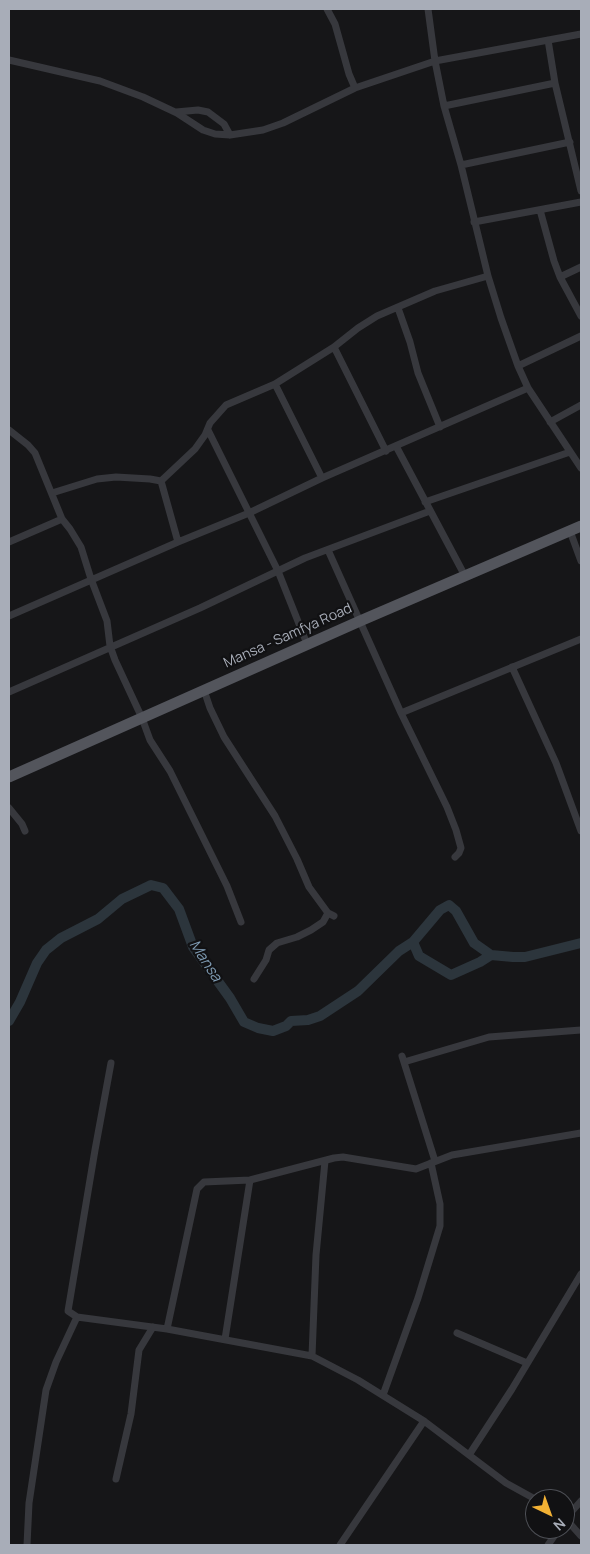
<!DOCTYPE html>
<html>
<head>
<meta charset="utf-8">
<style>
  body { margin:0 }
  #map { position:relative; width:590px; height:1554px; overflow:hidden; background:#161618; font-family:Manrope,sans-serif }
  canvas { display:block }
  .frame { position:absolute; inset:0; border:10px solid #a8adb8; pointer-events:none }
  .north { position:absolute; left:525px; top:1489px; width:50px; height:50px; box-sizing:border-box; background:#111113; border:1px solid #4d4f55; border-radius:50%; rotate:138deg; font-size:14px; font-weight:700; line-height:20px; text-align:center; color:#a8adb8 }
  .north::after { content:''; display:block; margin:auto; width:18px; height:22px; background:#f2b134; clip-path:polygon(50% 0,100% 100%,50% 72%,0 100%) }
</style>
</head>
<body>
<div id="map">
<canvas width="590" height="1554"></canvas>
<div class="frame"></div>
<div class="north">N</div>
</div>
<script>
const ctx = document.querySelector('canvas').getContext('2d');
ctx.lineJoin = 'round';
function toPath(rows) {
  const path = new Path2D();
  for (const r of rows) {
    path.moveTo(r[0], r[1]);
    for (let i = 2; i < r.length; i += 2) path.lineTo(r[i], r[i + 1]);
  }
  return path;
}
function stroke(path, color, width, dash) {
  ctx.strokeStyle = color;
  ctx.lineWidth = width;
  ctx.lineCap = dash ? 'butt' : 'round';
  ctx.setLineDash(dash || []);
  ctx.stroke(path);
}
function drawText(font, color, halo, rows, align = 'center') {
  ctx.font = font + ' Manrope,sans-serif';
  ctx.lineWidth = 4.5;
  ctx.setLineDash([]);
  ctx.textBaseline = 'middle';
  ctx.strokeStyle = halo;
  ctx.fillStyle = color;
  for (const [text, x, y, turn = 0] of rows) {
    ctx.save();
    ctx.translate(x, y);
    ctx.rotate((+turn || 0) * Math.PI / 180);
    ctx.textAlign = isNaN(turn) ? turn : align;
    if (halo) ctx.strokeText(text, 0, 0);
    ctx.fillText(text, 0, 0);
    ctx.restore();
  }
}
const river = toPath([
  [413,942,419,956,451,975,480,962,491,955],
  [9,1021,20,1002,37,963,46,950,61,938,98,919,122,899,151,885,163,888,179,909,193,947,230,998,244,1022,258,1028,273,1031,286,1026,291,1021,308,1020,320,1016,358,991,399,951,413,942,440,910,449,905,456,911,474,943,491,955,513,957,525,957,581,943]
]);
const minor = toPath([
  [327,9,335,24,349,74,355,88],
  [428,9,435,61,444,106,461,165,488,276,501,318,518,366,528,388,581,468],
  [548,40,555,83,581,191],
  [9,60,100,81,143,97,177,113,203,130,215,134,230,135,263,130,283,123,355,88,435,61,581,34],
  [444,106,555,83],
  [176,112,198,110,208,112,224,124,230,135],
  [461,165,570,142],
  [540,210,554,261,560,277,581,316],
  [474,222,581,202],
  [560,277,581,267],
  [398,308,410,342,418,373,440,427],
  [334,347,386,451],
  [518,366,581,336],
  [275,384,322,478],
  [550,422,581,405],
  [9,430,28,445,35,453,62,519,70,529,81,547,91,579,107,621,110,646,115,660,142,718,150,740,170,771,227,886,241,922],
  [208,430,278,571,307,644],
  [396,446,465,576],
  [161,481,195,449,205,435,210,423,226,405,275,384,334,347,358,328,377,316,435,291,488,276],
  [161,481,178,542],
  [52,493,97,479,116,477,150,479,161,481],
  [425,502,570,452],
  [570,531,581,561],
  [9,542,62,519],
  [328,550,401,713,447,807,456,830,461,848,459,853,455,857],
  [9,616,178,542,249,513,322,478,528,388],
  [512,667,556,763,581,831],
  [204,690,210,708,224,737,275,816,297,859,309,887,328,913,334,916],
  [9,692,200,608,305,558,430,511],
  [401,713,581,639],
  [9,808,22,824,25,831],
  [254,979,266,960,269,950,277,943,297,937,311,930,323,922,328,913],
  [402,1056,435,1161],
  [404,1062,489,1037,581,1030],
  [111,1063,95,1150,68,1311,77,1317,167,1329,312,1356,358,1380,424,1421,506,1483,535,1499],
  [167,1329,197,1189,204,1182,250,1180,334,1158,343,1157,416,1169,452,1155,581,1133],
  [457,1333,527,1363],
  [225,1339,250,1180],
  [312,1356,316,1255,325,1161],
  [383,1395,418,1298,440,1226,440,1204,431,1163],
  [469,1455,512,1389,581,1274],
  [116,1479,131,1414,139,1350,153,1327],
  [565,1518,581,1536],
  [565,1519,581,1501],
  [27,1545,29,1503,46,1390,56,1362,77,1317],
  [340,1545,424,1421],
  [548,1545,559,1529]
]);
const primary = toPath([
  [9,777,360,621,581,526]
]);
const streetNames = [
  ["Mansa - Samfya Road",288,636,-24]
];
const waterNames = [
  ["Mansa",205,961,57]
];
stroke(river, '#2c353c', 10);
stroke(minor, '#37383d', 7);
stroke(primary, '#53555c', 11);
drawText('14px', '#a8adb8', '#111113', streetNames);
drawText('italic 15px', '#7f9bb3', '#111113', waterNames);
</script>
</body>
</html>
